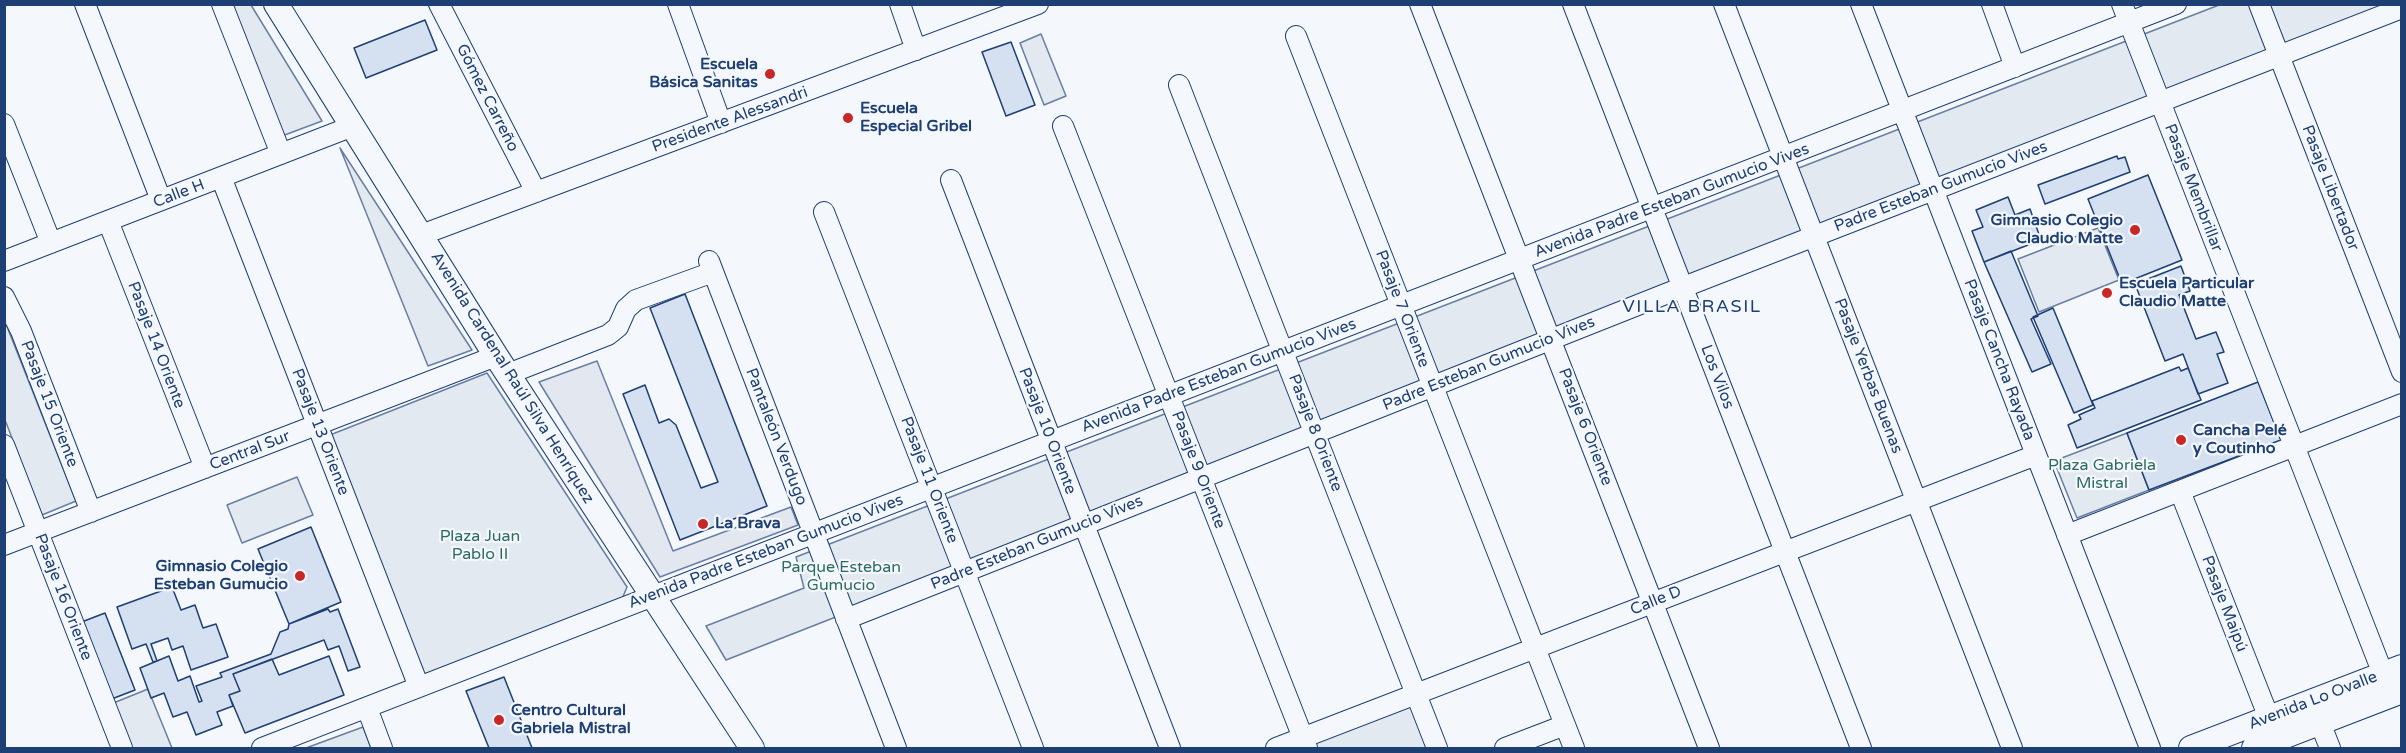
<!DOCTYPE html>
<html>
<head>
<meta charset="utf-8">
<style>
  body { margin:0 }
  #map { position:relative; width:2406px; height:753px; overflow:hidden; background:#f4f7fb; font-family:"Varela Round",sans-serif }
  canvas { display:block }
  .frame { position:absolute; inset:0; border:6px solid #1d3f73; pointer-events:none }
</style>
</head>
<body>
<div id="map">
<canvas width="2406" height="753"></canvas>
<div class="frame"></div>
</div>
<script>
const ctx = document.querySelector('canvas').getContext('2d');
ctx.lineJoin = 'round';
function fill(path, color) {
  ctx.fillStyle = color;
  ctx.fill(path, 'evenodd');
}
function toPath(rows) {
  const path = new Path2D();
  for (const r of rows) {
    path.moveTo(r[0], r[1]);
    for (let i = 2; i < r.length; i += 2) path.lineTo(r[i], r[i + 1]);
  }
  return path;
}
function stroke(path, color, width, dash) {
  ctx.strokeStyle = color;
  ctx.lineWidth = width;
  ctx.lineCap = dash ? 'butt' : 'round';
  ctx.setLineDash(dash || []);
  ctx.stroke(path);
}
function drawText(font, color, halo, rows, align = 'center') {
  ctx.font = font + ' "Varela Round",sans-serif';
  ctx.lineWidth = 4.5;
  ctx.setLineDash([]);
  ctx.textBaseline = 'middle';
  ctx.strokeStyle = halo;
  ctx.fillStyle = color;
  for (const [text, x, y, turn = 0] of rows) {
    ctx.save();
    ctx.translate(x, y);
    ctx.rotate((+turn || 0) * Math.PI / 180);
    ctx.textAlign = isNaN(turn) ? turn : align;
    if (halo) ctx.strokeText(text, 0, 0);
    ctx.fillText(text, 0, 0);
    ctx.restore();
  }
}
const green = toPath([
  [2383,4,2385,10,726,660,706,626,804,588,796,557,2219,5,2383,4],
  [228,5,251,5,322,121,282,136,228,5],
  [1041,34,1066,96,1044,105,1020,43,1041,34],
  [340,148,472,350,428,366,340,148],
  [2098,228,2119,280,2039,312,2018,259,2098,228],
  [4,319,76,501,42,515,5,420,4,319],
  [487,373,627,587,622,599,429,677,422,672,330,435,487,373],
  [2127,433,2149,490,2077,518,2054,461,2127,433],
  [297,477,313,515,242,543,227,505,297,477],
  [148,689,172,748,128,748,111,704,148,689],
  [1407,706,1413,707,1430,748,1312,748,1315,741,1407,706],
  [363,727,371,748,306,748,363,727]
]);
const parking = toPath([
  [597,361,673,551,791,507,798,525,660,577,539,382,597,361]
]);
const building = toPath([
  [425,20,437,50,366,78,354,48,425,20],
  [1011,42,1035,105,1006,116,982,52,1011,42],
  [2117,156,2118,159,2125,157,2130,172,2045,204,2038,185,2117,156],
  [2148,175,2182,260,2122,284,2088,199,2148,175],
  [2008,197,2015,215,2030,209,2041,240,1984,262,1972,231,1983,227,1976,210,2008,197],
  [2011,251,2038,316,2031,319,2051,364,2032,372,1984,262,2011,251],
  [2181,266,2190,291,2179,295,2196,339,2216,332,2224,352,2217,354,2228,383,2198,394,2183,354,2165,361,2135,284,2181,266],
  [685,294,767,506,680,540,623,394,645,385,659,423,669,419,676,425,701,488,718,482,650,308,685,294],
  [2053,308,2093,405,2074,413,2033,317,2053,308],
  [2179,367,2181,371,2188,368,2201,400,2077,448,2068,425,2081,419,2079,415,2095,408,2092,401,2179,367],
  [2258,382,2281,440,2149,490,2127,433,2258,382],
  [311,527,341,602,289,624,258,549,311,527],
  [172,587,181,610,195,605,203,628,216,624,228,657,191,670,183,646,172,650,168,638,151,644,157,661,153,662,146,644,132,649,117,607,172,587],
  [328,609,330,612,338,609,360,667,348,671,339,646,328,650,324,640,233,674,240,691,229,695,233,706,217,712,222,725,196,735,187,712,173,717,164,693,151,698,140,668,169,656,178,681,190,676,199,702,202,701,196,686,222,677,220,673,271,654,280,632,288,629,289,624,328,609],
  [105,613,135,690,109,700,79,623,105,613],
  [329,656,344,695,245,733,229,695,240,691,233,674,272,659,279,675,329,656],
  [504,677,532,748,489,748,466,691,504,677]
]);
const minor = toPath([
  [85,4,161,200],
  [222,4,281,154],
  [439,4,536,192],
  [678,4,721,123],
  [900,4,916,50],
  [1420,4,1709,748],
  [1573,4,1861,748],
  [1724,4,2012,748],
  [1861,4,2150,748],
  [1992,4,2015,67],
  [2122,4,2383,674],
  [2259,4,2402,372],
  [1296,36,1574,748],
  [1179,85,1437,748],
  [4,124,51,243],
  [1063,126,1307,748],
  [221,177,419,687],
  [951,180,1170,748],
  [824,212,1033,748],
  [108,221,205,468],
  [421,235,1038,4],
  [4,261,353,126],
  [709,261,896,748],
  [4,297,21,331,91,512],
  [508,374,608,335,618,327,626,309,636,300,713,272],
  [4,445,122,748],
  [2180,491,2269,718],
  [2067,535,2402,404],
  [4,545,496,356],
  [846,619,1663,295,2402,8],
  [367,708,382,748],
  [2315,710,2330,748],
  [262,748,2176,4],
  [1276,748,2036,455],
  [1505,748,1565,725]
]);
const major = toPath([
  [276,4,496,356,752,748],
  [2191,748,2402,667],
  [2254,748,2402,691]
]);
const markers = [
  [770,74,6,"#c62828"],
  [848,118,6,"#c62828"],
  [2135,230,6,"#c62828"],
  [2107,293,6,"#c62828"],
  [2181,440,6,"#c62828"],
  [703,524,6,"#c62828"],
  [300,576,6,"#c62828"],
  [499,720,6,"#c62828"]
];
const poiNames = [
  ["Escuela",758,65,"right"],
  ["Básica Sanitas",758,83,"right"],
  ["Escuela",860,109],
  ["Especial Gribel",860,127],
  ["Gimnasio Colegio",2123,221,"right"],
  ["Claudio Matte",2123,239,"right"],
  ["Escuela Particular",2119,284],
  ["Claudio Matte",2119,302],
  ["Cancha Pelé",2193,431],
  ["y Coutinho",2193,449],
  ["La Brava",715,524],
  ["Gimnasio Colegio",288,567,"right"],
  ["Esteban Gumucio",288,585,"right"],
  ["Centro Cultural",511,711],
  ["Gabriela Mistral",511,729]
];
const streetNames = [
  ["Gómez Carreño",487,98,63],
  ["Presidente Alessandri",730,120,-20],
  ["Padre Esteban Gumucio Vives",1941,187,-21],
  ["Pasaje Membrillar",2193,188,69],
  ["Pasaje Libertador",2330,188,69],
  ["Calle H",179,194,-21],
  ["Avenida Padre Esteban Gumucio Vives",1672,201,-21],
  ["Pasaje 7 Oriente",1402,309,69],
  ["Pasaje 14 Oriente",156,345,69],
  ["Pasaje Cancha Rayada",1999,360,69],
  ["Padre Esteban Gumucio Vives",1489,364,-22],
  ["Avenida Padre Esteban Gumucio Vives",1219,376,-21],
  ["Pasaje Yerbas Buenas",1868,376,69],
  ["Los Vilos",1717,377,69],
  ["Avenida Cardenal Raúl Silva Henríquez",512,378,58],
  ["Pasaje 15 Oriente",49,404,69],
  ["Pasaje 6 Oriente",1585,427,69],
  ["Pasaje 10 Oriente",1047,431,69],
  ["Pasaje 13 Oriente",320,432,69],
  ["Pasaje 8 Oriente",1315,433,69],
  ["Pantaleón Verdugo",776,437,69],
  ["Central Sur",250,451,-21],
  ["Pasaje 9 Oriente",1198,470,69],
  ["Pasaje 11 Oriente",929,480,69],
  ["Padre Esteban Gumucio Vives",1037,543,-22],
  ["Avenida Padre Esteban Gumucio Vives",766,552,-21],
  ["Pasaje 16 Oriente",63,597,69],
  ["Calle D",1656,601,-22],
  ["Pasaje Maipú",2224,604,69],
  ["Avenida Lo Ovalle",2313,701,-21]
];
const parkNames = [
  ["Plaza Gabriela",2102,466],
  ["Mistral",2102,484],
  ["Plaza Juan",480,537],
  ["Pablo II",480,555],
  ["Parque Esteban",841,568],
  ["Gumucio",841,586]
];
const neighbourhoodNames = [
  ["VILLA BRASIL",1692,307]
];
fill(green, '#e3e9f0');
stroke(green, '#687fa3', 1.5);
fill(parking, '#e3e8f0');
stroke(parking, '#687fa3', 1.5);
fill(building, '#d5e0f0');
stroke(building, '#1d3f73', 1.5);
stroke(minor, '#1d3f73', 22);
stroke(major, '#1d3f73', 26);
stroke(minor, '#f4f7fb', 20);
stroke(major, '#f4f7fb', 24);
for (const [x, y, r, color] of markers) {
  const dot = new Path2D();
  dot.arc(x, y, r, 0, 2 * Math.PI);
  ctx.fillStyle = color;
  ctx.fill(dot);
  stroke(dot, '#f4f7fb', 2);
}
drawText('bold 16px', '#1d3f73', '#f4f7fb', poiNames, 'left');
drawText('16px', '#1d3f73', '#f4f7fb', streetNames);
drawText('16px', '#2c6c60', '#f4f7fb', parkNames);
ctx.letterSpacing = '1.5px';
drawText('18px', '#1d3f73', '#f4f7fb', neighbourhoodNames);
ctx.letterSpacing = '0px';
</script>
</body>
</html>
